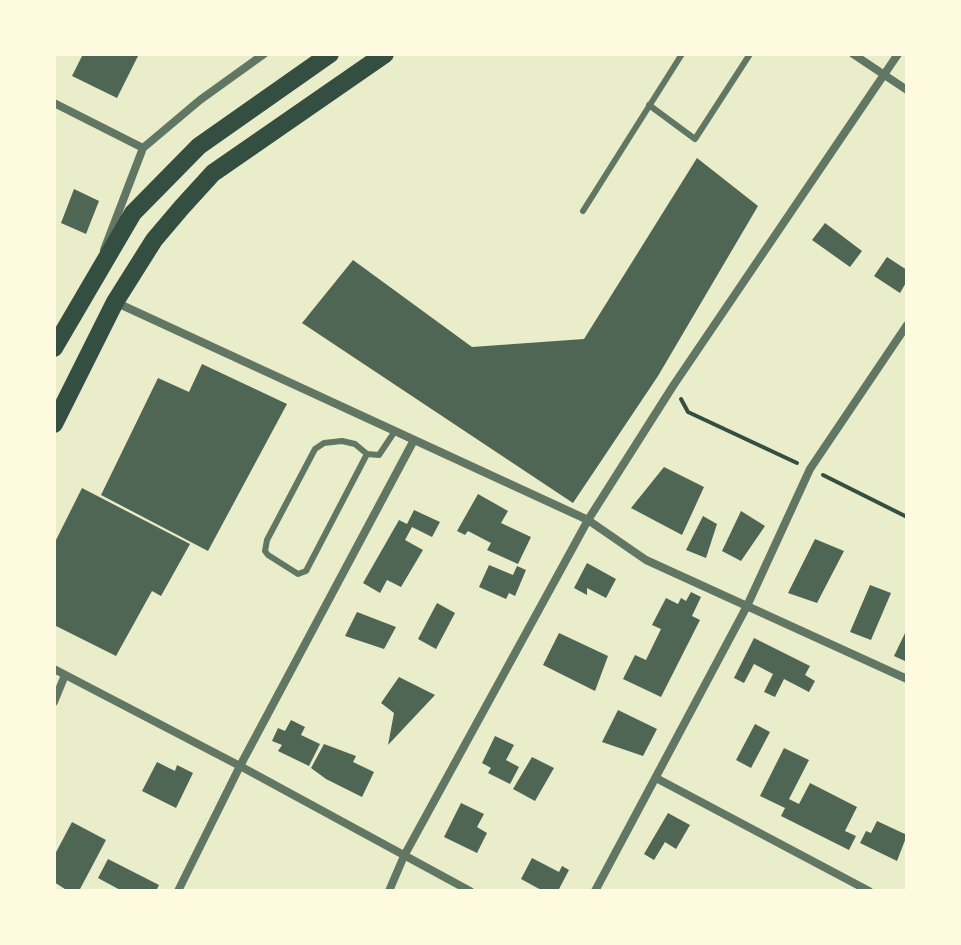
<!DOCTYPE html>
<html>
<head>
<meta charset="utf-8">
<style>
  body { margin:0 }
  #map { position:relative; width:961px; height:945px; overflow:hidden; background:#e9edc9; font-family:"Nunito Sans",sans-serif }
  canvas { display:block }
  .frame { position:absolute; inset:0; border:56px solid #fefae0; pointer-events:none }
</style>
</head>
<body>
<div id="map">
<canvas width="961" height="945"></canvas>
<div class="frame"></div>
</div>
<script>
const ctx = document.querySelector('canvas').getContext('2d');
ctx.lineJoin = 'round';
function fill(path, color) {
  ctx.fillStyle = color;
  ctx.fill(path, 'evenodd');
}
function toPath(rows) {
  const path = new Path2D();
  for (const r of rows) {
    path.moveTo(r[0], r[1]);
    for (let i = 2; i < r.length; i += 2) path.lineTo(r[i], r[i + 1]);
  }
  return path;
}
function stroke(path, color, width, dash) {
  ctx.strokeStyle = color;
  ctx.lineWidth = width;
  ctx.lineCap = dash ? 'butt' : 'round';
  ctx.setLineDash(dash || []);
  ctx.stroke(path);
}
const building = toPath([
  [83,54,139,54,117,98,72,76],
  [697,158,758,206,658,376,573,503,302,323,353,260,472,347,584,339],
  [74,189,99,201,86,234,61,223],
  [825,223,862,251,850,267,812,240],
  [887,257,907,270,907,281,900,293,874,276],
  [202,364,287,404,208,551,101,495,158,378,189,392],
  [664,467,704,487,682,535,631,508],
  [82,488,190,544,161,596,152,591,116,656,54,625,54,544],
  [478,494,508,511,501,523,531,537,518,564,487,550,491,543,468,531,465,535,457,531],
  [414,510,440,522,432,537,412,527,405,540,423,550,401,587,387,580,380,593,363,583,399,520,407,524],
  [741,511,765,526,741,561,722,551],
  [703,516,717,524,706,558,686,550],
  [815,539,844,551,817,603,788,593],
  [587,563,616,579,606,598,587,588,587,595,574,588],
  [489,565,513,575,517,566,526,570,515,596,509,593,506,599,479,587],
  [870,585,891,593,871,640,850,632],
  [691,592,701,597,692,616,700,620,661,697,623,679,635,655,646,660,661,629,652,625,666,598,678,604,681,598,686,601],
  [437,603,455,613,436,649,418,639],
  [357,612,396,627,384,649,345,636],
  [907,629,907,662,894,656],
  [559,633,608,656,595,691,543,665],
  [754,638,810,666,805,675,815,681,809,692,784,679,775,697,764,692,773,674,754,664,744,683,734,678],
  [399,677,435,695,388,745,394,713,381,703],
  [618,710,657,729,643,756,602,742],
  [291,720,305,727,301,735,320,744,309,766,278,751,282,745,272,741,278,728,285,731],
  [755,724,770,732,751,768,736,760],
  [495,736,514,745,506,760,519,767,510,784,488,773,491,768,482,763],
  [324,744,356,756,353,762,374,772,362,797,326,779,311,768],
  [784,748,809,760,789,799,799,804,810,783,857,807,845,831,856,836,849,850,781,816,785,808,760,796],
  [532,757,554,768,535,801,513,789],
  [157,762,175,771,177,765,193,773,176,808,142,791],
  [461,803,484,814,477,827,487,833,477,853,444,837],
  [668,813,690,825,676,849,665,842,654,860,644,854],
  [877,821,907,835,897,861,860,843,866,831,871,833],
  [72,822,106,840,79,891,68,891,54,882,54,856],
  [532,858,559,872,562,866,569,870,558,891,543,891,521,879],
  [108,859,159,885,156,891,122,891,98,878]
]);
const path = toPath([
  [681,399,688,412,797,463],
  [823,475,907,517]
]);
const service = toPath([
  [649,105,695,139,750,54],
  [583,211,682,54],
  [367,454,306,571,298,574,268,555,265,551,267,540,315,449,324,443,342,441,355,444,367,454,379,455,395,431]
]);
const minor = toPath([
  [853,54,907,90],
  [54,103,143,148],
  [104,250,143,148,200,100,264,54],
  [115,302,588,520,646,560,907,679],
  [54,669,240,766,470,891],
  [54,702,65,675],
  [656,778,869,891],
  [178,891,240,766,414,440],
  [389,891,404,856,588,520,673,386,898,54],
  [595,891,747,606,810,469,907,325]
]);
const primary = toPath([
  [54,348,133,213,199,146,330,54],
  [54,424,115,302,154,240,182,207,213,173,385,54]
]);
fill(building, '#4f6655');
stroke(path, '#344e41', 4);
stroke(service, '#617663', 6);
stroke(minor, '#617663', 8);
stroke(primary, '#344e41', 18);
</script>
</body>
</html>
